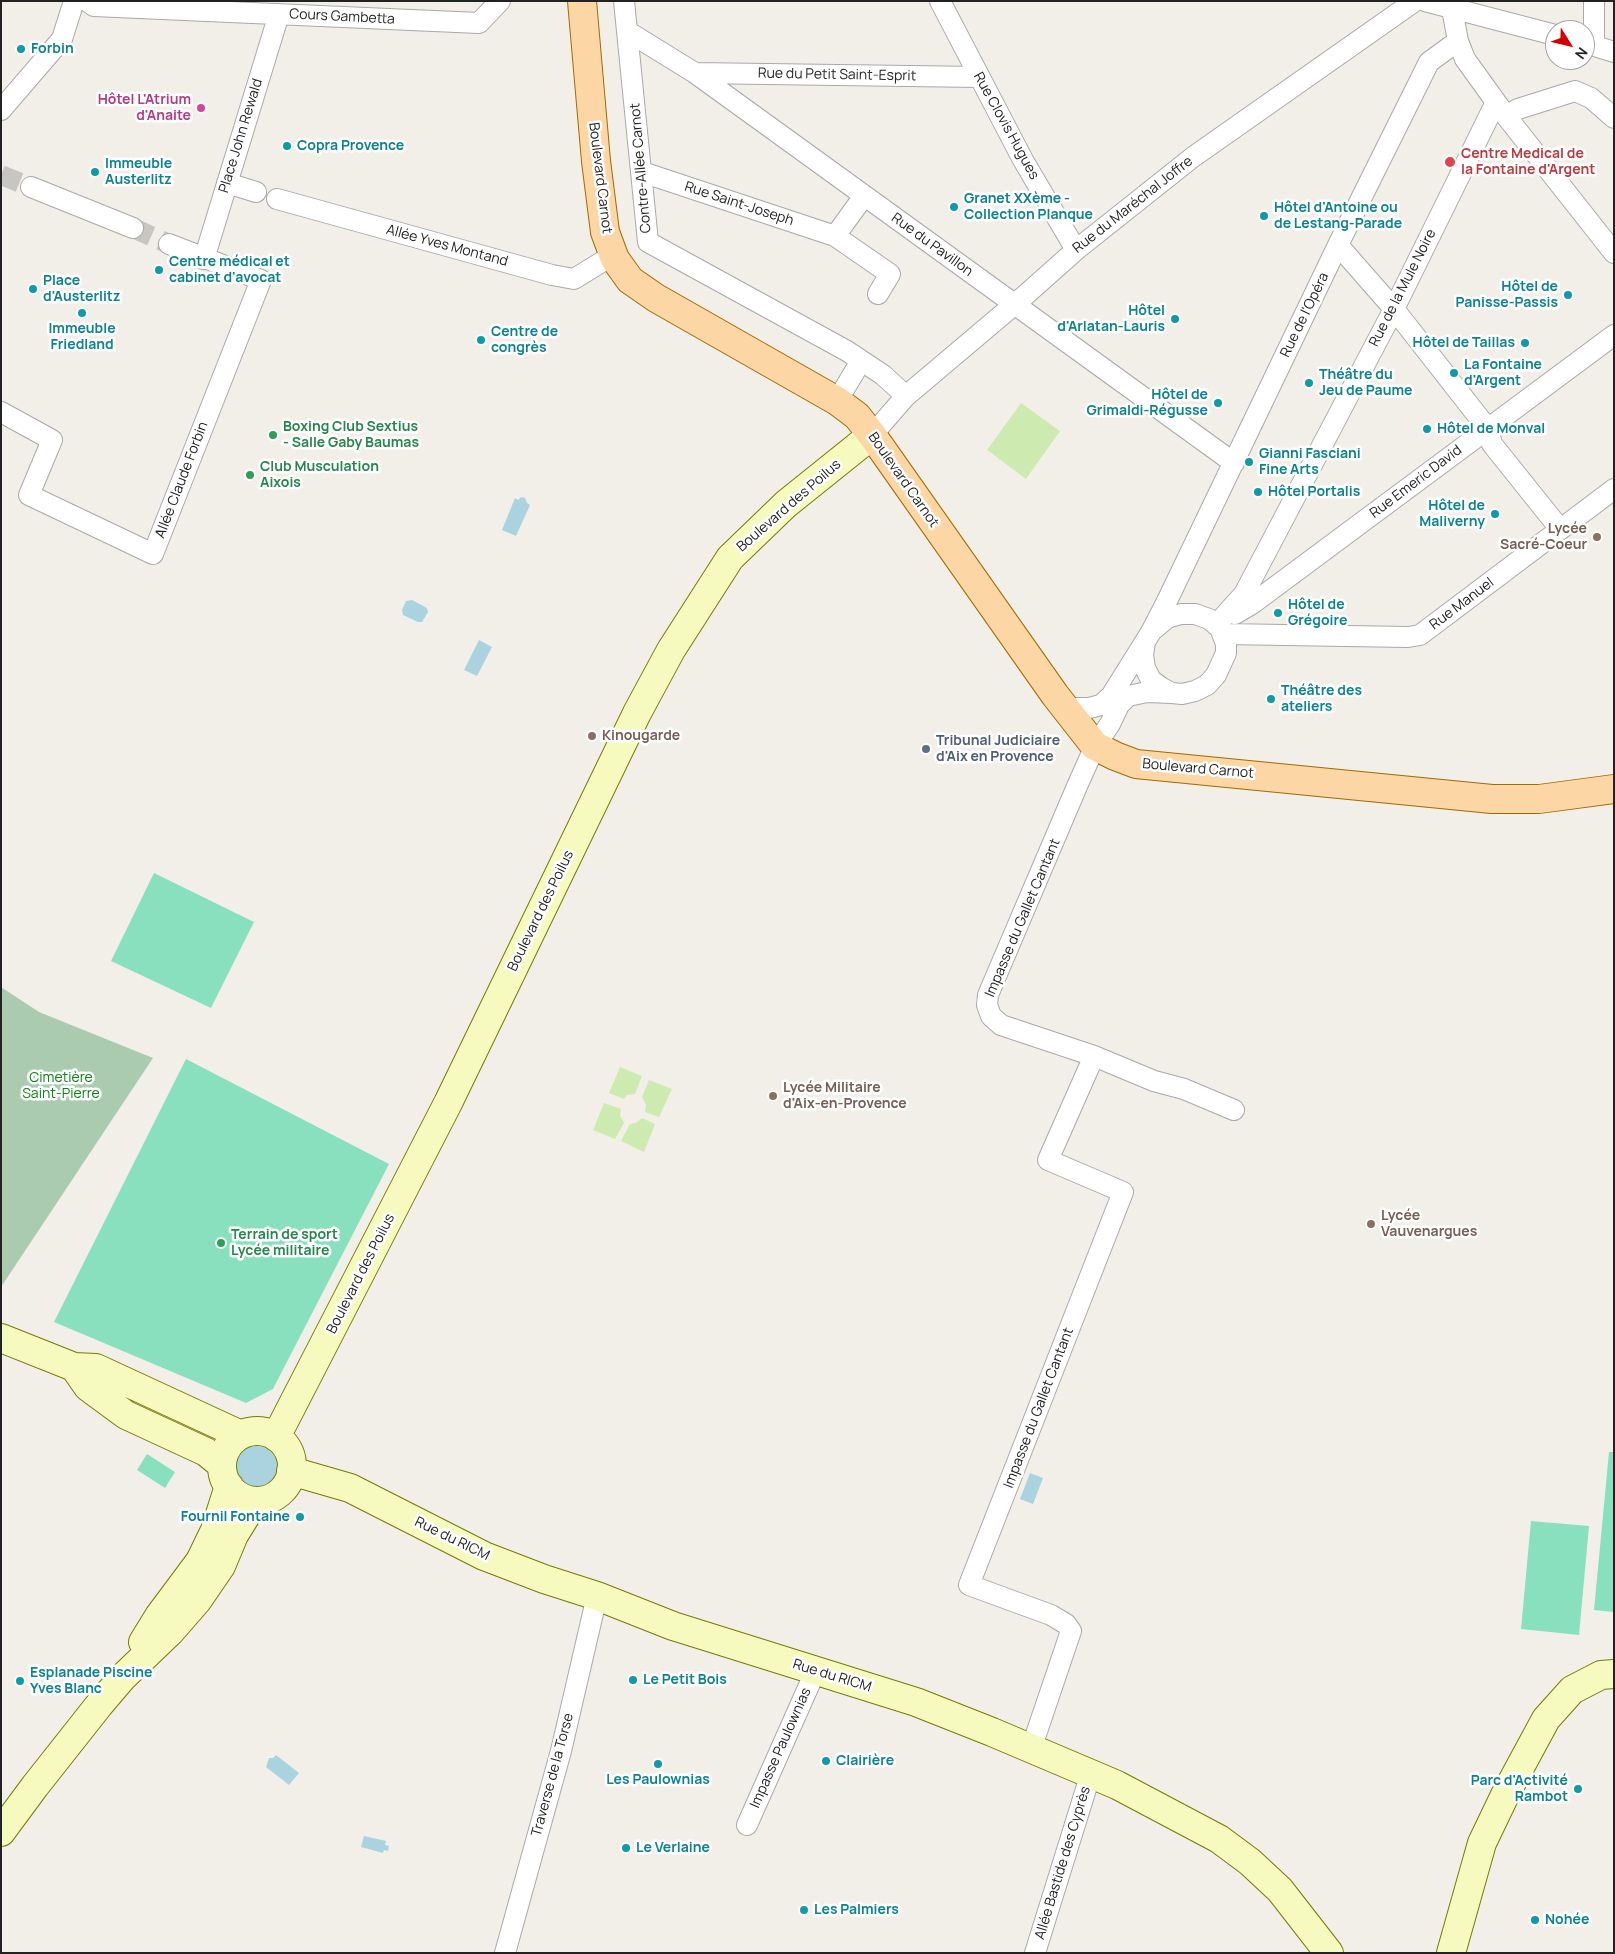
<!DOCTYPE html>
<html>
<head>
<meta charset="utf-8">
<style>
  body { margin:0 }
  #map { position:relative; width:1615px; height:1954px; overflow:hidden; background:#f2efe9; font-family:Manrope,sans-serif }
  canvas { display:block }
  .frame { position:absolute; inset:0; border:2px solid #222; pointer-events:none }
  .north { position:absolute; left:1545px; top:20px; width:50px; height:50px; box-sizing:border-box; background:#fff; border:1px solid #a7a7a7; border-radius:50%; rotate:126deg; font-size:14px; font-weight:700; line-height:20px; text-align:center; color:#222 }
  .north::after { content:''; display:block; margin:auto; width:18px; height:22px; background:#d40000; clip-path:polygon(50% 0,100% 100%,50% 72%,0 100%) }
</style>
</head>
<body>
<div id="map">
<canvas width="1615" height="1954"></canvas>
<div class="frame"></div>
<div class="north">N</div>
</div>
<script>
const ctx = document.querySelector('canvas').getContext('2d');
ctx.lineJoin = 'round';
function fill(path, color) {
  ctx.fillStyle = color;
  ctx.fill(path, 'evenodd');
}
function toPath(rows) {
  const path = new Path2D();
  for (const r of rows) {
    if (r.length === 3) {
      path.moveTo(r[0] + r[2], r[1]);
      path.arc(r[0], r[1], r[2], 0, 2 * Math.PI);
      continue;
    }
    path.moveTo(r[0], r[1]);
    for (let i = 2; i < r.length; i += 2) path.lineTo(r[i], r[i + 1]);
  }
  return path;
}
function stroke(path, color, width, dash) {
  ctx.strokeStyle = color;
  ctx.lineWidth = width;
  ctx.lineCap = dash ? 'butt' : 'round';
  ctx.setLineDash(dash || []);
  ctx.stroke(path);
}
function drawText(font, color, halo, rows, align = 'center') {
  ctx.font = font + ' Manrope,sans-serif';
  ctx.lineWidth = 5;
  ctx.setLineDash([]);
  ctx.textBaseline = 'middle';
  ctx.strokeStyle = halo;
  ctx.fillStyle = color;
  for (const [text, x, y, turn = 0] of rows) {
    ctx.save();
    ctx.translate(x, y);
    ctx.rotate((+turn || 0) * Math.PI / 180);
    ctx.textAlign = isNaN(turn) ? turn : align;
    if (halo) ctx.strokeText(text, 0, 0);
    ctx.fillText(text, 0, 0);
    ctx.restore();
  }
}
const grass = toPath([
  [1021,403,1060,431,1026,479,987,450],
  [620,1067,642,1076,635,1094,627,1095,624,1099,609,1093],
  [649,1080,672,1089,659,1117,645,1112,646,1105,642,1097],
  [604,1103,621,1109,620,1115,624,1123,615,1139,593,1130],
  [642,1118,655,1124,644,1152,621,1141,630,1124,636,1123]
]);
const cemetery = toPath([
  [1,987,39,1012,153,1058,1,1287]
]);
const pitch = toPath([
  [154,873,254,922,211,1008,111,961],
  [186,1059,389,1164,273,1389,246,1403,54,1322],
  [1609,1452,1614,1452,1614,1612,1594,1610],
  [147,1454,175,1472,165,1488,137,1470],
  [1531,1521,1589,1526,1579,1635,1521,1629]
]);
const water = toPath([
  [521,497,525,498,527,503,530,505,516,536,502,530,515,498,518,500],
  [412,600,427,608,428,612,422,622,418,622,403,615,402,610,406,601],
  [479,640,492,647,477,676,464,670],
  [256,1469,23],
  [1030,1473,1043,1478,1033,1504,1020,1499],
  [276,1755,299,1773,289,1785,266,1767,269,1758,273,1758],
  [364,1836,386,1841,385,1845,389,1846,388,1851,384,1850,383,1853,361,1847]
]);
const streetTunnel = toPath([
  [1,175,31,187],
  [133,228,169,244]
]);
const street = toPath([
  [87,1,94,6,479,23,500,1],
  [624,1,648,242,847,351,883,375,906,396],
  [940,1,1023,160,1076,250],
  [1425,1,1555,35],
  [1452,9,1458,41,1465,59,1506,116,1614,253],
  [627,31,695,73,1234,463],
  [1585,43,1614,52],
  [1594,46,1594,1],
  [695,73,979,77],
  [1,110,62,39,74,1],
  [1506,116,1518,109,1575,91,1591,98,1614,118],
  [642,172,835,236,864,196],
  [227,183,256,192],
  [31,187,133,228],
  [277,199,552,275,574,279,613,255],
  [835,236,890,274,878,294],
  [1338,245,1394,309,1488,429,1492,444,1560,529],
  [204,259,279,14],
  [837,401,861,361],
  [1,412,52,440,29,495,153,554,261,280,169,244],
  [872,435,906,396,1022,298,1076,250,1193,157,1415,1],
  [1235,614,1252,604,1614,335],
  [1216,625,1244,594,1394,309,1496,102],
  [1223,634,1408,637,1420,635,1614,489],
  [1145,642,1143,655,1145,668,1151,680,1162,688,1172,693,1182,694,1195,691,1207,685,1216,675,1226,653,1226,644,1220,628,1209,619,1195,614,1181,614,1167,618,1154,629],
  [1172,693,1147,692,1128,696,1119,705,1110,724,1095,746,1078,784,988,995,987,1005,991,1016,1001,1025,1094,1056,1154,1081,1184,1089,1234,1110],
  [1064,708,1089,708,1101,705,1111,696,1151,632,1167,601,1338,245,1429,62,1458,41],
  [1031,1749,1071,1631,1066,1624,1051,1615,969,1585,1123,1192,1048,1160,1094,1056],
  [747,1825,815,1672],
  [505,1953,561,1751,597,1596],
  [1035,1953,1091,1773]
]);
const secondary = toPath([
  [1,1338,74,1367,96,1368,241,1435],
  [74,1367,88,1387,126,1415,206,1452,222,1465],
  [257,1466,35],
  [276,1437,448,1103,637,713,671,650,730,558,786,504,872,435],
  [291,1471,350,1488,484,1556,544,1579,597,1596,673,1626,916,1702,992,1732,1117,1785,1219,1839,1250,1862,1280,1890,1329,1953],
  [143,1642,159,1616,200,1561,215,1530,229,1486],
  [1,1832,35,1786,99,1705,122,1678,170,1632,197,1601,221,1566,234,1535,255,1501],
  [1451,1953,1482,1843,1506,1793,1546,1719,1572,1690,1601,1675,1614,1674]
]);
const primary = toPath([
  [582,1,596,161,605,232,615,259,630,280,656,298,837,401,857,416,872,435,1055,695,1095,746,1115,756,1136,764,1492,799,1539,799,1614,789]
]);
const markers = [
  [21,49,5,"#0f9aa8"],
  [201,108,5,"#d1479c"],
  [287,146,5,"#0f9aa8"],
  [1450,162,6,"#e0444e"],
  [95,172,5,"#0f9aa8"],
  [954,207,5,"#0f9aa8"],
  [1264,216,5,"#0f9aa8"],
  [159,270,5,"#0f9aa8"],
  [33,289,5,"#0f9aa8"],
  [1568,295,5,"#0f9aa8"],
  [82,313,5,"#0f9aa8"],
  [1175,319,5,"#0f9aa8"],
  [481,340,5,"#0f9aa8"],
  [1525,343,5,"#0f9aa8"],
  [1454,373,5,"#0f9aa8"],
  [1309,383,5,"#0f9aa8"],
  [1218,403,5,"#0f9aa8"],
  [1427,429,5,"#0f9aa8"],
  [273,435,5,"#2e9e5b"],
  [1249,462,5,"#0f9aa8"],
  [250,475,5,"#2e9e5b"],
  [1258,492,5,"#0f9aa8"],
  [1495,514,5,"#0f9aa8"],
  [1597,537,5,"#8d6e63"],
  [1278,613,5,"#0f9aa8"],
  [1271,699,5,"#0f9aa8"],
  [592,736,5,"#8d6e63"],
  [926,749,5,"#5c6f8a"],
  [773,1096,5,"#8d6e63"],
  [1371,1224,5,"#8d6e63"],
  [221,1243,5,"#2e9e5b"],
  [300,1517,5,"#0f9aa8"],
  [633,1680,5,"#0f9aa8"],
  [20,1681,5,"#0f9aa8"],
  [826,1761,5,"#0f9aa8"],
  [658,1764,5,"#0f9aa8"],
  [1578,1789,5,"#0f9aa8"],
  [626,1848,5,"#0f9aa8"],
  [804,1910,5,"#0f9aa8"],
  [1535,1920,5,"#0f9aa8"]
];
const streetNames = [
  ["Cours Gambetta",342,17,3],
  ["Rue du Petit Saint-Esprit",837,75,1],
  ["Rue Clovis Hugues",1006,126,61],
  ["Place John Rewald",241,136,-73],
  ["Contre-Allée Carnot",641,168,-95],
  ["Boulevard Carnot",600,178,83],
  ["Rue Saint-Joseph",739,204,18],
  ["Rue du Maréchal Joffre",1133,205,-38],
  ["Rue du Pavillon",932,245,36],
  ["Allée Yves Montand",447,246,15],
  ["Rue de la Mule Noire",1403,288,-63],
  ["Rue de l'Opéra",1305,315,-64],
  ["Allée Claude Forbin",182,480,-69],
  ["Boulevard Carnot",903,480,55],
  ["Rue Emeric David",1416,482,-37],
  ["Boulevard des Poilus",789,506,-41],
  ["Rue Manuel",1462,604,-37],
  ["Boulevard Carnot",1198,769,5],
  ["Boulevard des Poilus",541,911,-64],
  ["Impasse du Gallet Cantant",1023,918,-67],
  ["Boulevard des Poilus",361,1274,-63],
  ["Impasse du Gallet Cantant",1039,1408,-69],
  ["Rue du RICM",452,1539,26],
  ["Rue du RICM",832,1676,17],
  ["Impasse Paulownias",781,1748,-66],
  ["Traverse de la Torse",553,1775,-75],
  ["Allée Bastide des Cyprès",1063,1863,-73]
];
const cultureNames = [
  ["Forbin",31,49],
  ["Copra Provence",297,146],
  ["Immeuble",105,164],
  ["Austerlitz",105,180],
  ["Granet XXème -",964,199],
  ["Collection Planque",964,215],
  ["Hôtel d'Antoine ou",1274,208],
  ["de Lestang-Parade",1274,224],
  ["Centre médical et",169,262],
  ["cabinet d'avocat",169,278],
  ["Place",43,281],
  ["d'Austerlitz",43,297],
  ["Hôtel de",1558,287,"right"],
  ["Panisse-Passis",1558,303,"right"],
  ["Hôtel",1165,311,"right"],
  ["d'Arlatan-Lauris",1165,327,"right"],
  ["Immeuble",82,329,"center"],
  ["Friedland",82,345,"center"],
  ["Centre de",491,332],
  ["congrès",491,348],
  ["Hôtel de Taillas",1515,343,"right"],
  ["La Fontaine",1464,365],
  ["d'Argent",1464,381],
  ["Théâtre du",1319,375],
  ["Jeu de Paume",1319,391],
  ["Hôtel de",1208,395,"right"],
  ["Grimaldi-Régusse",1208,411,"right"],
  ["Hôtel de Monval",1437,429],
  ["Gianni Fasciani",1259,454],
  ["Fine Arts",1259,470],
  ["Hôtel Portalis",1268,492],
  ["Hôtel de",1485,506,"right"],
  ["Maliverny",1485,522,"right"],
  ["Hôtel de",1288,605],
  ["Grégoire",1288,621],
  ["Théâtre des",1281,691],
  ["ateliers",1281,707],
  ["Fournil Fontaine",290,1517,"right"],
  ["Esplanade Piscine",30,1673],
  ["Yves Blanc",30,1689],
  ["Le Petit Bois",643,1680],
  ["Clairière",836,1761],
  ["Les Paulownias",658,1780,"center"],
  ["Parc d'Activité",1568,1781,"right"],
  ["Rambot",1568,1797,"right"],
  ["Le Verlaine",636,1848],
  ["Les Palmiers",814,1910],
  ["Nohée",1545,1920]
];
const hotelNames = [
  ["Hôtel L'Atrium",191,100],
  ["d'Anaite",191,116]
];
const healthNames = [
  ["Centre Medical de",1461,154],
  ["la Fontaine d'Argent",1461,170]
];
const leisureNames = [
  ["Boxing Club Sextius",283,427],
  ["- Salle Gaby Baumas",283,443],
  ["Club Musculation",260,467],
  ["Aixois",260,483],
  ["Terrain de sport",231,1235],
  ["Lycée militaire",231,1251]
];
const educationNames = [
  ["Lycée",1587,529,"right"],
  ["Sacré-Coeur",1587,545,"right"],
  ["Kinougarde",602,736],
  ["Lycée Militaire",783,1088],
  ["d'Aix-en-Provence",783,1104],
  ["Lycée",1381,1216],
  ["Vauvenargues",1381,1232]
];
const serviceNames = [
  ["Tribunal Judiciaire",936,741],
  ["d'Aix en Provence",936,757]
];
const parkNames = [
  ["Cimetière",61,1078],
  ["Saint-Pierre",61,1094]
];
fill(grass, '#cdebb0');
fill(cemetery, '#aacbaf');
fill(pitch, '#88e0be');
fill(water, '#aad3df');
stroke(streetTunnel, '#c8c6c1', 20, [20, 10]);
stroke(street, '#a9a9a9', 22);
stroke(secondary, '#707d05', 30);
stroke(primary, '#a06b00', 30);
stroke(street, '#fff', 20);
stroke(secondary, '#f7fabf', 28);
stroke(primary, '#fcd6a4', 28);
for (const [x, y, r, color] of markers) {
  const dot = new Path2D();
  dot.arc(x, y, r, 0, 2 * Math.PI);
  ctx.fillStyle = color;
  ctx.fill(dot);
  stroke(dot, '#fff', 2);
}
drawText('14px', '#222', '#fff', streetNames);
drawText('bold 14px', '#0d838f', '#fff', cultureNames, 'left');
drawText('bold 14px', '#b23c85', '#fff', hotelNames, 'right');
drawText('bold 14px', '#be3a42', '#fff', healthNames, 'left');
drawText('bold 14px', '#27864d', '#fff', leisureNames, 'left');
drawText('bold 14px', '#785e54', '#fff', educationNames, 'left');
drawText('bold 14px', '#4e5e75', '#fff', serviceNames, 'left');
drawText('14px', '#0c8416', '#fff', parkNames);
</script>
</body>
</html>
